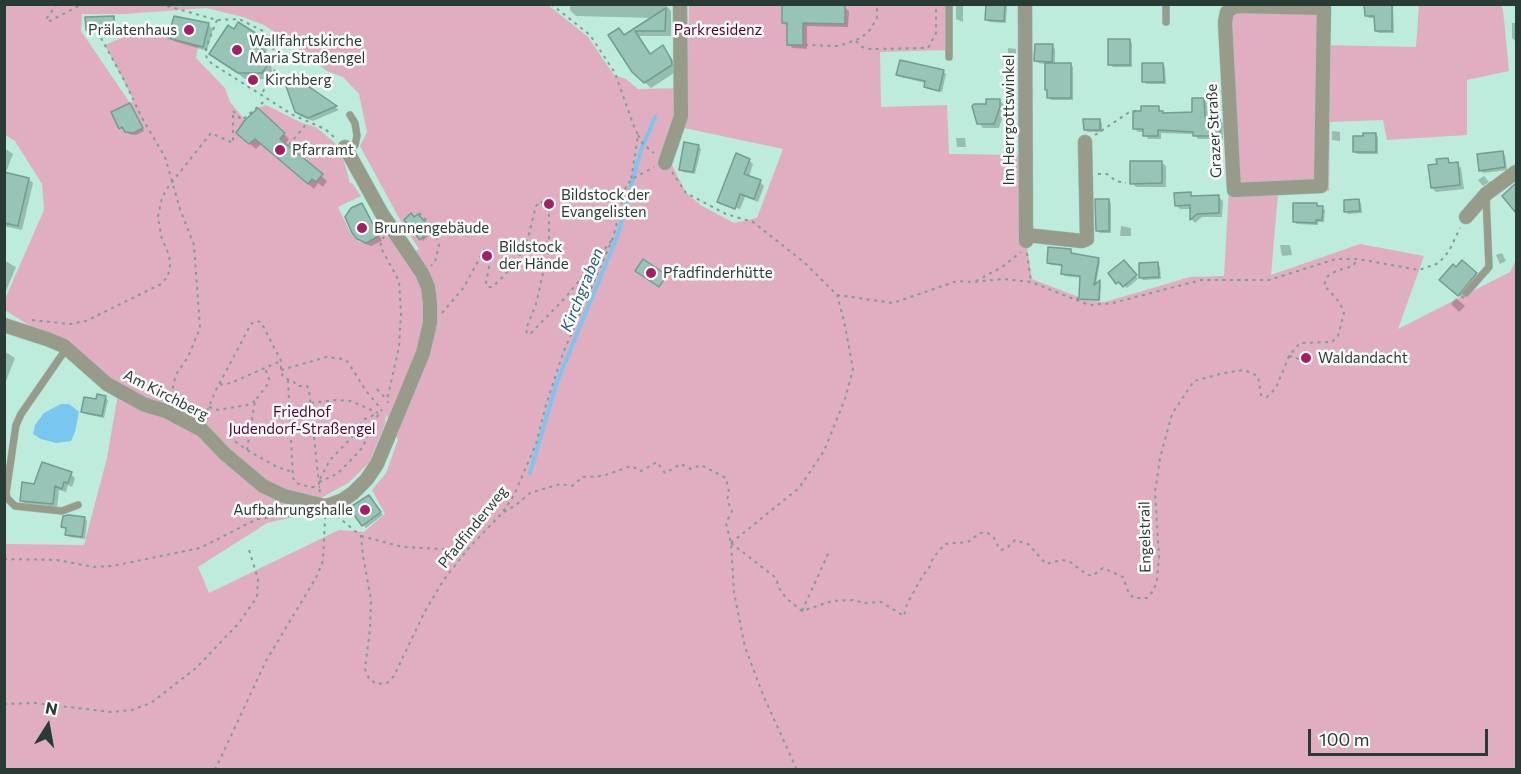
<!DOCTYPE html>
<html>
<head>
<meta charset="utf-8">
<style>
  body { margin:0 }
  #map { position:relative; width:1521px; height:774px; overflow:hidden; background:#bdebdc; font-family:Commissioner,sans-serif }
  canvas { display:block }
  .frame { position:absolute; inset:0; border:6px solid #293b35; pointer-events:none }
  .north { position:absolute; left:18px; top:696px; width:60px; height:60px; -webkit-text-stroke:4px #fff; paint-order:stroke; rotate:11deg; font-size:16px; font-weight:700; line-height:24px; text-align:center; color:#293b35 }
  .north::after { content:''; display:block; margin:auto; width:21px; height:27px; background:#293b35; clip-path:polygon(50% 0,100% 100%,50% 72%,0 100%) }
  .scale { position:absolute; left:1308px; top:729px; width:180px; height:27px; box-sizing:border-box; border:3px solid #293b35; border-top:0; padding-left:8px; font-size:18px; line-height:21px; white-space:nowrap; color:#293b35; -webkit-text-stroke:4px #fff; paint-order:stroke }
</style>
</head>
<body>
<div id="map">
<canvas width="1521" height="774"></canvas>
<div class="frame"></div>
<div class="north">N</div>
<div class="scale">100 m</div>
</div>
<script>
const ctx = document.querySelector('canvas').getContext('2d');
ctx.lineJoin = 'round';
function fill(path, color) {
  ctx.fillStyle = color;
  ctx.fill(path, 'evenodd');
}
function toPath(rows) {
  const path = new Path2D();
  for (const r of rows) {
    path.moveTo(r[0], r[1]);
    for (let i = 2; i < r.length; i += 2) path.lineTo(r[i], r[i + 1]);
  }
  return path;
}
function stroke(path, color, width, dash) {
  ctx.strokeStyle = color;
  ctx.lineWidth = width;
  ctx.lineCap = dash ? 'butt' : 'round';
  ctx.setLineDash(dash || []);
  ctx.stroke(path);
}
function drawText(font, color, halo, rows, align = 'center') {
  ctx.font = font + ' Commissioner,sans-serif';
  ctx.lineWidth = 5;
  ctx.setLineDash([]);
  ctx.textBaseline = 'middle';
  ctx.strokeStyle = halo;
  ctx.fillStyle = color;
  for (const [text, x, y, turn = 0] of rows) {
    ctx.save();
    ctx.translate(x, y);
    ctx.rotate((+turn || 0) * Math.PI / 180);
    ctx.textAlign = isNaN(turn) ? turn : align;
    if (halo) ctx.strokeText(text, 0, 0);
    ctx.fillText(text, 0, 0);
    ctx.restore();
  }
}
const green = toPath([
  [5,5,548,5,588,37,614,75,626,79,638,89,685,88,684,57,688,57,689,5,947,5,946,50,880,52,881,107,947,105,949,154,1023,155,1026,241,1032,279,1089,301,1105,302,1190,277,1224,276,1232,135,1228,23,1237,9,1321,11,1322,45,1416,47,1419,5,1501,5,1503,10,1509,71,1467,80,1467,135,1387,140,1383,120,1330,122,1329,191,1278,194,1271,275,1360,244,1424,256,1398,329,1510,272,1516,260,1516,769,5,769,5,544,84,545,107,458,118,394,66,349,5,310,5,299,44,210,42,184,15,141,5,135],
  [207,8,243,17,264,25,290,42,327,71,343,77,359,94,367,132,360,146,399,218,419,249,403,258,386,232,366,243,359,242,351,234,338,207,361,196,352,183,350,183,343,158,338,152,342,149,316,127,302,123,266,105,258,108,285,132,280,139,323,174,316,182,312,179,308,184,255,139,246,121,230,102,225,88,196,58,198,46,168,38,166,26,150,26,105,45,134,101,130,103,81,31,82,14,124,14],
  [684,128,783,149,757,218,734,223,702,206,686,193,670,161],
  [386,414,398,440,386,473,372,490,385,514,364,532,339,530,209,593,198,567,267,523,311,513,326,506,321,498,348,483,369,463,385,424]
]);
const water = toPath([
  [61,404,69,404,79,412,75,432,71,441,56,443,41,439,33,434,35,425,44,413]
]);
const shadow = toPath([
  [570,4,665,4,671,11,671,36,639,36,651,55,663,47,677,66,677,71,651,88,640,78,619,30,625,36,653,18,576,16,570,10],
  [956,4,963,4,963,22,956,19],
  [986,4,1007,4,1006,23,989,22,987,19],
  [1366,4,1393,4,1394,33,1379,33,1376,31,1376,18,1369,18,1366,15],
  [844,7,849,11,848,27,807,26,807,49,793,48,788,44,788,27,783,22],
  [113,18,116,21,116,31,90,32,87,29],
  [197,22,209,25,213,29,207,51,174,41,169,37],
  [1512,23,1516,23,1516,42,1512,38],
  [234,31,264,40,270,46,264,54,271,61,272,72,268,79,245,79,211,53],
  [1130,40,1132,43,1132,67,1113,67,1110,64],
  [1052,46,1055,49,1055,65,1071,65,1073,67,1073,100,1051,100,1049,98,1049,92,1046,90,1046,64,1038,63,1036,61],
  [1008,48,1016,49,1016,59,1008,58],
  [901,62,944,72,946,74,942,92,928,89,926,87,926,83,900,77,898,74],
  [1163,64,1165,67,1166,84,1146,84,1144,82],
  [303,76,307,80,311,89,339,110,313,121,300,116,296,112],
  [1204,100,1207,103,1208,120,1219,120,1223,123,1223,139,1198,139,1194,134,1161,133,1161,139,1148,139,1144,132,1138,132,1134,128,1158,108,1164,114,1194,113],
  [1000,101,1004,105,1004,112,999,128,983,128,979,123,988,106],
  [132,107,144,131,136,135,129,134,121,128],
  [1100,121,1102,123,1102,132,1088,132,1085,130],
  [1332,131,1340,132,1340,141,1332,140],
  [284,134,289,139,285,145,327,181,323,187,318,183,314,189,262,143,256,149,244,139],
  [1375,134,1378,137,1378,154,1357,154,1355,152],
  [956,138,965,138,966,147,957,147],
  [698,146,701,149,695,174,683,172,681,169],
  [4,148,13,154,6,172,4,171],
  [1502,153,1505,155,1507,170,1483,173,1481,170],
  [1447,159,1452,164,1457,164,1461,168,1464,189,1436,192,1432,188,1438,166],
  [749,160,753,164,749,177,760,182,764,186,758,202,745,197,740,209,722,203,722,205,719,202],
  [1161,162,1166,166,1166,187,1136,187,1132,183],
  [1484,176,1489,182,1483,186,1478,180],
  [29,179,33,183,22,230,4,226,4,191],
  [1190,194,1194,197,1218,197,1223,201,1222,217,1202,217,1195,223,1191,219,1192,209,1180,209,1176,205],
  [1108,200,1111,203,1111,233,1100,233,1097,230],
  [1359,201,1361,203,1362,213,1348,214,1345,211],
  [362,205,366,209,382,241,371,246,363,243,358,238],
  [1316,205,1325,210,1324,222,1318,222,1318,225,1297,224,1294,222],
  [418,216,432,232,423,241,414,219],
  [1121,226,1131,228,1131,236,1120,236],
  [1280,245,1290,245,1292,255,1282,256],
  [1071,251,1073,255,1098,259,1100,262,1096,285,1100,282,1101,284,1100,301,1081,300,1079,299,1081,278,1064,276,1062,273,1063,266,1051,265,1048,263],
  [1502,253,1506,261,1500,264,1496,255],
  [5,261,16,267,5,293,4,293],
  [1124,262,1138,279,1127,288,1122,283,1120,285,1110,274],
  [1158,264,1160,267,1161,279,1143,280,1141,277],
  [1476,274,1480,278,1463,299,1445,284],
  [1456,298,1465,306,1459,312,1451,304],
  [4,351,15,358,6,381,4,380],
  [105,397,108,400,104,418,85,414,82,412],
  [71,474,75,478,72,487,68,485,66,492,59,490,57,508,26,505,21,500,35,485],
  [371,499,383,515,366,528,363,525],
  [84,518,87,521,85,539,69,537,67,535,67,530,63,527]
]);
const stream = toPath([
  [530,473,557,382,617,237,641,150,655,117]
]);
const building = toPath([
  [782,4,845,5,845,24,803,23,803,45,787,45,787,23,782,23,782,4],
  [986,4,1005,4,1004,21,985,20,986,4],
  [1364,4,1392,4,1392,31,1375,31,1374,16,1365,16,1364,4],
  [666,8,665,31,635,31,650,54,663,45,671,59,672,65,644,83,632,72,608,35,619,28,624,35,666,8],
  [114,16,114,29,86,30,85,17,114,16],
  [174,16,209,23,203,47,168,38,174,16],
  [238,22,265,39,260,47,266,53,267,66,262,73,238,73,209,54,228,25,234,29,238,22],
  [1108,39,1130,39,1130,65,1108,65,1108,39],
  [1035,44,1053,44,1052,62,1034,61,1035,44],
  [900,60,944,70,939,91,924,87,925,81,896,75,900,60],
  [1045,63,1071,63,1071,98,1047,98,1047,90,1045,90,1045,63],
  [1142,63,1163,63,1164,82,1142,82,1142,63],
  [304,74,308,86,337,106,308,118,295,112,284,80,304,74],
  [1192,98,1204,98,1205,118,1220,118,1220,136,1193,136,1193,132,1158,130,1158,136,1143,136,1143,129,1133,129,1133,111,1141,111,1141,106,1159,106,1159,111,1163,111,1163,113,1192,112,1192,98],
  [986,99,1000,99,1000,107,994,124,977,124,972,106,974,104,986,104,986,99],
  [130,103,143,128,133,133,125,132,122,127,119,129,111,112,130,103],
  [258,108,285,133,280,139,323,174,316,182,312,179,308,184,255,139,249,144,236,133,245,120,258,108],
  [1083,119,1100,119,1100,130,1084,130,1083,119],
  [1363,133,1376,133,1376,152,1353,152,1353,136,1363,136,1363,133],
  [684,142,699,145,693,172,679,170,684,142],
  [1503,151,1505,167,1479,171,1477,154,1503,151],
  [736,153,750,159,744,174,761,180,754,199,740,194,735,209,717,202,736,153],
  [1448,158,1449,163,1458,162,1460,185,1431,188,1428,165,1437,164,1436,159,1448,158],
  [1130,161,1162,161,1162,183,1130,184,1130,161],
  [4,172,29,178,18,226,4,223,4,172],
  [1516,183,1516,213,1502,196,1516,183],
  [1191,192,1191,196,1219,195,1219,213,1197,214,1190,220,1190,205,1175,206,1174,193,1191,192],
  [1095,199,1109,199,1109,231,1096,231,1095,199],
  [1359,199,1360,211,1344,212,1344,200,1359,199],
  [362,203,379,236,366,243,357,239,352,233,345,217,351,208,362,203],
  [1293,203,1317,203,1317,206,1323,206,1322,220,1316,220,1316,223,1293,222,1293,203],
  [411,213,414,217,418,214,431,229,420,240,404,220,411,213],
  [1048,247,1071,249,1071,253,1099,258,1094,285,1100,280,1099,300,1077,299,1079,297,1080,276,1061,274,1062,265,1047,263,1048,247],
  [643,259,667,275,659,287,635,271,643,259],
  [1124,260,1137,275,1123,287,1119,282,1116,284,1108,273,1124,260],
  [1462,260,1477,273,1458,296,1439,280,1453,264,1456,267,1462,260],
  [1158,262,1159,277,1139,278,1139,263,1158,262],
  [97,394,106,396,102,416,81,412,84,397,96,399,97,394],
  [42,462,72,472,68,483,64,482,62,489,55,486,53,504,20,501,22,482,34,484,42,462],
  [369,495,381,512,362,526,349,508,369,495],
  [69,515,85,517,82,537,65,535,66,528,61,527,63,516,69,515]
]);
const path = toPath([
  [57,4,47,18,48,22,82,4],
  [160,4,217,20,239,19,263,31,270,39,273,46,275,65,274,73,267,86,261,94],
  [551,4,590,35,615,73,633,124,638,135,631,180],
  [217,20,206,48,206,56,211,63,293,115,325,129,335,138],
  [101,38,123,78,142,118,165,157,180,209,194,245,200,328,188,357,177,373,173,385,173,399],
  [856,41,862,47,870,49,928,48,936,33,936,4],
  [805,45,839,46,861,38,870,30,877,18,877,4],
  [233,111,242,120,267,99],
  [638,135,643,144,654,153],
  [1095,135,1128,113,1140,110],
  [289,145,308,122],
  [672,172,686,193,726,214,753,222,805,263,837,295,893,303,957,281,973,282,1003,279,1031,282,1089,305,1113,303,1201,280,1269,280,1336,259,1358,259,1419,270,1439,263,1449,251,1460,228],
  [1098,174,1107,174,1116,181,1126,183],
  [419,213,433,227,439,245,435,262,431,266],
  [384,236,380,246,399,281,401,313,399,347,387,400,388,403],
  [1027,253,1031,282],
  [976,281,1002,267,1021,252],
  [442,313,464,287,484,250,487,249,491,256,486,283,488,287,492,287,503,277,518,259,528,238,536,206,541,201,549,213,549,247,536,304,526,329,527,334,531,333,565,298,612,240],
  [32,320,70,324,86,321,161,284,168,276,170,265,169,255,161,236,158,216,162,198,168,187,211,133,233,143,233,111],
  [1289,356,1306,361],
  [281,370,327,357,343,359,348,362,366,391,382,410],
  [288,380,293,478,296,483,310,487,320,487],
  [220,384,224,385,235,381,281,361],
  [377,389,387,400],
  [311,403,334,400,351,401,378,413],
  [209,407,218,410,247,405,255,401],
  [204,418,216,390,251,324,256,321,261,322,281,361,281,370,283,377,294,382,297,386,307,386,309,390,320,494],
  [229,437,247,450,277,467,293,472],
  [247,450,255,401,267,385,269,379,265,368],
  [320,479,330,460,356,433,363,420,378,413],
  [319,482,337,474,350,461,362,448,379,413,382,410],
  [504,512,516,505,530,493,560,484,572,486,583,477,603,476,631,466,641,471,657,462,665,473,681,464,691,469,701,465,726,478,729,492,727,500,732,511,726,523,731,543,734,593,745,647,763,695,797,770],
  [337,516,361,536,363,556,371,600,370,629,365,669,369,679,377,684,387,683,394,676,424,613,443,581,467,550,502,513,514,495,536,444,546,405,563,353,613,238,626,186,632,179,654,167],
  [361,536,403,547,465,550],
  [731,543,776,578,779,588,786,598,802,611,832,601,853,600,864,603,881,602,904,616,907,604,923,575,929,568,933,558,945,544,968,542,980,533,988,533,994,538,998,546,1001,550,1007,548,1015,540,1028,544,1046,564,1062,560,1070,562,1086,574,1092,576,1103,568,1123,577,1129,594,1134,598,1147,598,1154,590,1157,579,1159,556,1155,492,1160,458,1172,414,1194,381,1224,373,1244,370,1258,376,1261,395,1267,397,1276,388,1289,356,1300,343,1332,342,1338,336,1344,313,1340,303,1324,285,1328,276,1336,271,1353,266,1358,259],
  [731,543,799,488,824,451,845,399,853,369,844,321,837,295],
  [4,559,57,560,94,567,112,566,200,548,257,519,301,514],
  [802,611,829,552],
  [4,704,34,703,111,712,132,710,151,703,196,668,239,623,257,597,258,579,249,550],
  [215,770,266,661,317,576,323,560,325,518]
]);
const lane = toPath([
  [949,4,949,57],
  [1166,4,1166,22],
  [347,152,355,145,357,136,355,123,350,115],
  [1466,293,1489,267,1486,196],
  [66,349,21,414,16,425,6,493,7,498,15,506,62,511,78,505]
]);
const street = toPath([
  [1025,4,1026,241],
  [1324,8,1235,6,1227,12,1225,22,1234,190,1321,186,1324,4],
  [665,163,681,116,680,4],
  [1466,217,1486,194,1516,172],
  [1026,235,1082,241,1087,239,1085,142],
  [4,325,47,339,64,346,107,384,145,405,166,411,202,430,225,454,263,486,284,496,321,505,326,506,343,500,353,493,367,479,377,464,423,353,430,323,430,303,428,287,422,273,382,214,345,147]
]);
const markers = [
  [189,30,6,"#a61e67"],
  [237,50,6,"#a61e67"],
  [253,80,6,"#a61e67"],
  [280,150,6,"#a61e67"],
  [549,204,6,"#a61e67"],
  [362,228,6,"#a61e67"],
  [487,256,6,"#a61e67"],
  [651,273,6,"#a61e67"],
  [1306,358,6,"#a61e67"],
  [365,510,6,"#a61e67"]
];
const poiNames = [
  ["Prälatenhaus",177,30,"right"],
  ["Wallfahrtskirche",249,41],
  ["Maria Straßengel",249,58],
  ["Kirchberg",265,80],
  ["Pfarramt",292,150],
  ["Bildstock der",561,195],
  ["Evangelisten",561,212],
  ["Brunnengebäude",374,228],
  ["Bildstock",499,247],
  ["der Hände",499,264],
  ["Pfadfinderhütte",663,273],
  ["Waldandacht",1318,358],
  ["Aufbahrungshalle",353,510,"right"]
];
const parkNames = [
  ["Parkresidenz",718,30],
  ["Friedhof",302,412],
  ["Judendorf-Straßengel",302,429]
];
const streetNames = [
  ["Im Herrgottswinkel",1009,120,-90],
  ["Grazer Straße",1214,131,-93],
  ["Am Kirchberg",166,395,27],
  ["Pfadfinderweg",473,527,-51],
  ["Engelstrail",1145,537,-91]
];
const waterNames = [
  ["Kirchgraben",582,290,-68]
];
fill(green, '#e1adc1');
fill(water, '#79c7f1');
fill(shadow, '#0003');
stroke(stream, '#79c7f1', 4);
fill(building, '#97c4b6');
stroke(building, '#729d90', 1.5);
stroke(lane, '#9fc8bb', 8);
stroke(street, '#9fc8bb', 15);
stroke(path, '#7d9f94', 2, [3, 4.5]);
stroke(lane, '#989a8a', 7);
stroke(street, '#989a8a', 14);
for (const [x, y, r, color] of markers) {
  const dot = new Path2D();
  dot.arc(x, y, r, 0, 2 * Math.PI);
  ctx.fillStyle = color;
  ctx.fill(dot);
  stroke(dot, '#fff', 2);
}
drawText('15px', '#293b35', '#fff', poiNames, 'left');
drawText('15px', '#580032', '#fff', parkNames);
drawText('15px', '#293b35', '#fff', streetNames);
drawText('italic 16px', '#205b78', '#fff', waterNames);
</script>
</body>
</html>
